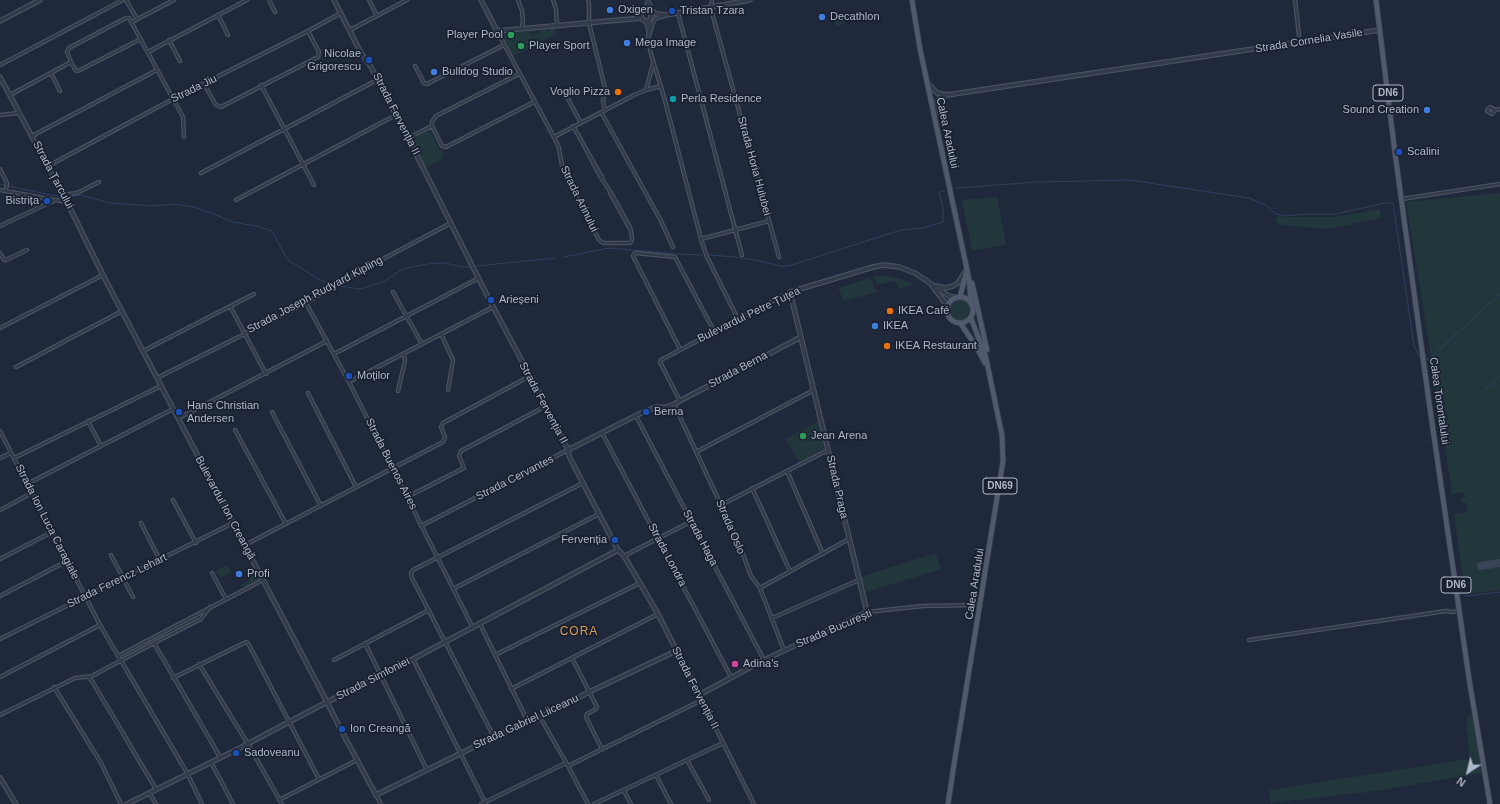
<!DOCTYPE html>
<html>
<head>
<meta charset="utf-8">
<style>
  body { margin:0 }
  #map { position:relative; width:1500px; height:804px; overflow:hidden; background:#20293b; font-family:Helvetica,sans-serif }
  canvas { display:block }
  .north { position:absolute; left:1448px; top:752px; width:40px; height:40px; -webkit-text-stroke:3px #192030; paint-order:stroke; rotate:215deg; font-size:11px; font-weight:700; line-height:16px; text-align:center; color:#aeb6c8 }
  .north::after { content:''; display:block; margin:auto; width:14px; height:18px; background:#aeb6c8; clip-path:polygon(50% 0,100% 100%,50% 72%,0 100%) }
</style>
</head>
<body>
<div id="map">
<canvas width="1500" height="804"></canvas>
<div class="north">N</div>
</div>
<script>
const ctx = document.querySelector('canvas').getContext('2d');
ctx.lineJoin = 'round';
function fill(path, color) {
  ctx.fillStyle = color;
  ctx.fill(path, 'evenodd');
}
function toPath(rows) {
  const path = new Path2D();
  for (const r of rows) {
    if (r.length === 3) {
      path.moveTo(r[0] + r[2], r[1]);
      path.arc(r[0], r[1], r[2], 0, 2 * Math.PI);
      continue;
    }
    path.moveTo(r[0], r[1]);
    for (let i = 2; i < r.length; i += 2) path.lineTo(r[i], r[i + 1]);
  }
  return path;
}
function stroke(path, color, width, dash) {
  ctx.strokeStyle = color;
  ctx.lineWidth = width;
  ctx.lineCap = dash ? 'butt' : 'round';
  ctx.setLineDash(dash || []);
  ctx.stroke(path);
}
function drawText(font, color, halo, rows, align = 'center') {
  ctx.font = font + ' Helvetica,sans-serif';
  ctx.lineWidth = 3.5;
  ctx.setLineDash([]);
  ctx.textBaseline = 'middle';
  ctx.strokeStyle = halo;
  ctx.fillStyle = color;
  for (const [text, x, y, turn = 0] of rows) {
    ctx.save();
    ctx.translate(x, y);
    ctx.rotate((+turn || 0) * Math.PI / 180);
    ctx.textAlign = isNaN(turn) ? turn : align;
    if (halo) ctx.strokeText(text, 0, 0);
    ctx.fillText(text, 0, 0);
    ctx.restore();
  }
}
const green = toPath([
  [841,11,845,24,836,26,834,18,836,17,835,13],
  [554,28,557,34,513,56,501,33,530,31,531,35,545,29,546,32],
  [430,130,440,151,443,150,444,155,441,160,425,168,412,140,413,139],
  [1500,193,1500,590,1465,594,1454,514,1468,512,1466,503,1462,503,1461,498,1465,497,1463,492,1452,494,1439,405,1406,202],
  [997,197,1006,244,972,251,962,200],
  [1380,209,1381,218,1327,229,1277,225,1276,217,1336,217],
  [874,276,889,276,907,281,914,285,899,289,897,283,894,281,877,285],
  [869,278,872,280,875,289,876,289,877,292,843,301,839,288],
  [960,311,11],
  [818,421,824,449,799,462,786,439],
  [936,553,941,569,866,592,861,577],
  [227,565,231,573,220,578,216,571],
  [255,570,260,580,244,588,242,584,249,581,249,573],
  [1473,714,1482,773,1375,791,1271,803,1269,790,1469,759,1469,747,1466,726,1468,716]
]);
const stream = toPath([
  [0,184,5,185],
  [8,186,61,197],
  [957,188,1037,182,1130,180,1249,198,1264,204,1276,214,1285,216,1307,214,1336,214,1385,203,1393,203,1414,346,1421,359],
  [68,197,80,195,110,203,153,206,175,204,198,208,233,222,256,226,272,231,287,259,318,279,333,284],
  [710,255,735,257,761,261,780,266,788,266,901,230,923,228,943,222,943,208,939,192,945,190],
  [564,257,609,248,678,254,702,255],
  [477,266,555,258],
  [340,286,360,289,383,282,403,269,427,264,445,263,463,267,470,267],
  [1425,361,1432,356,1500,294],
  [1485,390,1500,376],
  [1465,596,1500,592]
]);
const taxiway = toPath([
  [1481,566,1500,563]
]);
const minor = toPath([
  [126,0,137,19],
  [269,0,275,12],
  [369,0,377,16],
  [518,0,522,11,523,19,522,28],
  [553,0,556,9,557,25],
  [588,0,589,4,589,23,605,88,603,102,605,110],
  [648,0,652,10,656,13],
  [712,0,711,9,779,257],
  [1295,0,1299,35],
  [645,11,648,1],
  [678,13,742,255],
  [218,15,228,35],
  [650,19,648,39,651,54,664,97,701,239,707,257,738,319],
  [646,21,648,29],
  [132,22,174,0],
  [350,30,407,0],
  [497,31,556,141,559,148,562,166,564,173,599,240,603,243,630,243,632,240,632,237,630,227,611,193,600,176,578,134],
  [649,36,653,22,657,18,664,16],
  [169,40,180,61],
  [148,52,247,0],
  [71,62,76,71,78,71,141,39],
  [0,65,123,0],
  [415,66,424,83,427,84,504,45],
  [51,73,60,91],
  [204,84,216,105,221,107,318,57,319,52,308,31],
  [261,85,314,185],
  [646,90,661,86],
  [10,95,71,62,67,52,69,48,126,18,129,18,183,117,184,137],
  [567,97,581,123],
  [1495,110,1490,107,1488,109,1487,111,1492,114,1495,110,1500,109],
  [601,112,660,219,673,247],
  [0,115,19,113],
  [432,126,442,146,446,147,534,102],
  [573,126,602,177],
  [32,136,157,70],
  [554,137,634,95,646,90,653,64],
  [408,138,432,126,432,122,436,116,519,74],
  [48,166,173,99,308,31,341,13],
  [0,169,7,183,6,191],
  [201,173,377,80],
  [0,190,55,200],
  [610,193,630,229],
  [63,195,77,193,99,182],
  [1402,199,1500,184],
  [236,200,396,115],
  [0,226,55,200,67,202],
  [701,239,769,221],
  [0,253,4,260,6,260,27,250],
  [393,292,422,344],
  [306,303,349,382,473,628],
  [230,306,266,374],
  [0,328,103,275],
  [441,334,453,360,448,390],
  [680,349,633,256,634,254,636,253,675,257,714,331],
  [143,351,254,294],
  [334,354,479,278],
  [16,367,122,311],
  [157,378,306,303,366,268,451,223],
  [349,382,493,307],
  [398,391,405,361,404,354],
  [308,393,356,487],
  [680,401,660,362,661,360,790,292],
  [674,404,740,546,751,576,760,588,784,650],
  [272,412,321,506],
  [636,416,764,660],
  [179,418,327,341],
  [88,421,101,446],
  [235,430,286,524],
  [0,431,100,625,186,771,202,804],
  [602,433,731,677],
  [696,452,814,390],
  [0,458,11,453],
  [14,458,161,386],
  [787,471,823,554],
  [27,484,173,409],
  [752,488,790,571],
  [407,497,464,468,459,456,461,451,546,406],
  [173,500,196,543],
  [721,505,828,450],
  [0,510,32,493],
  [141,523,160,560],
  [421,526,568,450],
  [245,545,443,442,445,437,441,427,443,423,530,376],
  [111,555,133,597],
  [624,556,692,521],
  [0,559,52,532],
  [212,573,226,599],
  [760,588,849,539],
  [453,589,599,514],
  [0,596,67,561],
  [867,612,923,606,981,605],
  [772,618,859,580],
  [480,624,528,722],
  [0,639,233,523],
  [1249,640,1446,611,1452,612,1460,611],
  [154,643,220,757],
  [365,643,427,770],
  [495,655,640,583],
  [118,656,263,580],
  [572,658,597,707,596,709,587,714,586,717,602,749],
  [413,659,486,804],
  [334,660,429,610],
  [199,664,248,744,282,804],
  [0,677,100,625],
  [88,677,92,681,156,789],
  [173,678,246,642,248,643,319,779],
  [54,687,101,763,121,804],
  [511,689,658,614],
  [699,695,754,804],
  [0,715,75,678,92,676,154,643,201,619,210,607],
  [540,717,568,766,588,804],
  [494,737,412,578,411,573,413,570,583,483],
  [687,760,709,800],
  [211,762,233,804],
  [568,766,702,700],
  [656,775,671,804],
  [624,791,631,804],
  [149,793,156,804],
  [376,795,381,804],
  [279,800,357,760],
  [481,804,566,763],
  [594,804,723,743]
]);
const tertiary = toPath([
  [334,0,361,53,371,67,408,138,490,301,555,423,568,450,569,456,599,514,618,550,624,556,640,583,658,614,699,695,764,660,867,612,790,292,873,267,884,265,899,267,915,273,949,296,957,298],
  [481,0,497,31,642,18],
  [646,16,5],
  [650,13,666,15,750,0],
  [0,21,40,0],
  [0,77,67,202,103,275,327,702,341,730,376,795,494,737,540,717,589,692,676,651],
  [927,82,937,93,947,95,1380,30],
  [935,114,937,102,940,98,945,96],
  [931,284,948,307],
  [937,286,945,288,953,286,958,283,965,272],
  [568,450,645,411,656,407,666,407,674,404,801,337],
  [0,778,16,804],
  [127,804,234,751,327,702,413,659,618,550]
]);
const primary = toPath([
  [912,0,920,49,969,279,971,302],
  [1376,0,1395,153,1429,402,1470,685,1490,804],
  [972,283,987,350],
  [960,310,13],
  [960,297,967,269],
  [961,324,977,348,985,363],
  [948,804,955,758,1003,461,1002,435,986,358,971,318]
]);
const markers = [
  [610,10,4,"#3f7fe0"],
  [672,11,4,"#1a4fb4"],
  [822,17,4,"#3f7fe0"],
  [511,35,4,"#2e9e5b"],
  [627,43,4,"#3f7fe0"],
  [521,46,4,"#2e9e5b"],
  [369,60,4,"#1a4fb4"],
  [434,72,4,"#3f7fe0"],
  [618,92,4,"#e8710a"],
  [673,99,4,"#0f9aa8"],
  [1427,110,4,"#3f7fe0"],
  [1399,152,4,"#1a4fb4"],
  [47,201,4,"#1a4fb4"],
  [491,300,4,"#1a4fb4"],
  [890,311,4,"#e8710a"],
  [875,326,4,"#3f7fe0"],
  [887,346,4,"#e8710a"],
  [349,376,4,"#1a4fb4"],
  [179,412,4,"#1a4fb4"],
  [646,412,4,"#1a4fb4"],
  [803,436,4,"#2e9e5b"],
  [615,540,4,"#1a4fb4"],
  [239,574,4,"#3f7fe0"],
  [735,664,4,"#d1479c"],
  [342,729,4,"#1a4fb4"],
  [236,753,4,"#1a4fb4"]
];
const shields = [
  [1388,93,30],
  [1000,486,34],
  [1456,585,30]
];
const shieldNames = [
  ["DN6",1388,93],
  ["DN69",1000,486],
  ["DN6",1456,585]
];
const poiNames = [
  ["Oxigen",618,10],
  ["Tristan Tzara",680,11],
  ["Decathlon",830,17],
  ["Player Pool",503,35,"right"],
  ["Mega Image",635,43],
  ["Player Sport",529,46],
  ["Nicolae",361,54,"right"],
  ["Grigorescu",361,67,"right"],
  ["Bulldog Studio",442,72],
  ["Voglio Pizza",610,92,"right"],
  ["Perla Residence",681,99],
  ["Sound Creation",1419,110,"right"],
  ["Scalini",1407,152],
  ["Bistrița",39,201,"right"],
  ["Arieșeni",499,300],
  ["IKEA Café",898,311],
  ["IKEA",883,326],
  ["IKEA Restaurant",895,346],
  ["Moților",357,376],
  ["Hans Christian",187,406],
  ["Andersen",187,419],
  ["Berna",654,412],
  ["Jean Arena",811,436],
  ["Fervenția",607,540,"right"],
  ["Profi",247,574],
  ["Adina's",743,664],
  ["Ion Creangă",350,729],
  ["Sadoveanu",244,753]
];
const streetNames = [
  ["Strada Cornelia Vasile",1309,41,-9],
  ["Strada Jiu",194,89,-26],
  ["Strada Fervenția II",396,114,63],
  ["Calea Aradului",947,133,78],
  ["Strada Horia Hulubei",754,166,75],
  ["Strada Țarcului",53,175,62],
  ["Strada Arinului",579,199,64],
  ["Strada Joseph Rudyard Kipling",315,295,-28],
  ["Bulevardul Petre Țuțea",749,315,-26],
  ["Strada Berna",738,370,-28],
  ["Calea Torontalului",1439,401,82],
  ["Strada Fervenția II",543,403,62],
  ["Strada Buenos Aires",391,464,63],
  ["Strada Cervantes",515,478,-27],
  ["Strada Praga",837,487,77],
  ["Bulevardul Ion Creangă",225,508,62],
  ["Strada Ion Luca Caragiale",47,522,63],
  ["Strada Oslo",730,527,67],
  ["Strada Haga",700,538,62],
  ["Strada Londra",667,555,62],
  ["Strada Ferencz Lehart",117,581,-26],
  ["Calea Aradului",975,584,-81],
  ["Strada București",834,629,-23],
  ["Strada Simfoniei",373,679,-27],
  ["Strada Fervenția II",695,688,63],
  ["Strada Gabriel Liiceanu",526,722,-25]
];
const neighbourhoodNames = [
  ["CORA",579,632]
];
fill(green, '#22373c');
stroke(stream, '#304062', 1);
stroke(taxiway, '#3a4457', 8);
stroke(minor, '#4e5666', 4.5);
stroke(tertiary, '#4e5666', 5.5);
stroke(primary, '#3d4455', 6);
stroke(minor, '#333b4b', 2.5);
stroke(tertiary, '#333b4b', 3.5);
stroke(primary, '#515a6c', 4.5);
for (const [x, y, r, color] of markers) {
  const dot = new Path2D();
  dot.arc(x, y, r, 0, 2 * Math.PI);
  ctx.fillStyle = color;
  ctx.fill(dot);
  stroke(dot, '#192030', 1.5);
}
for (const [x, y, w] of shields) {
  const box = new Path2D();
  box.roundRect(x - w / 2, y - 8, w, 16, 3);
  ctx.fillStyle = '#192030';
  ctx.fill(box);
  stroke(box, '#aeb6c8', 1);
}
drawText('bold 10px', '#aeb6c8', null, shieldNames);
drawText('11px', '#aeb6c8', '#192030', poiNames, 'left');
drawText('11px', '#aeb6c8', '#192030', streetNames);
ctx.letterSpacing = '1px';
drawText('12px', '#dc9b55', '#192030', neighbourhoodNames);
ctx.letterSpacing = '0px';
</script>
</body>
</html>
